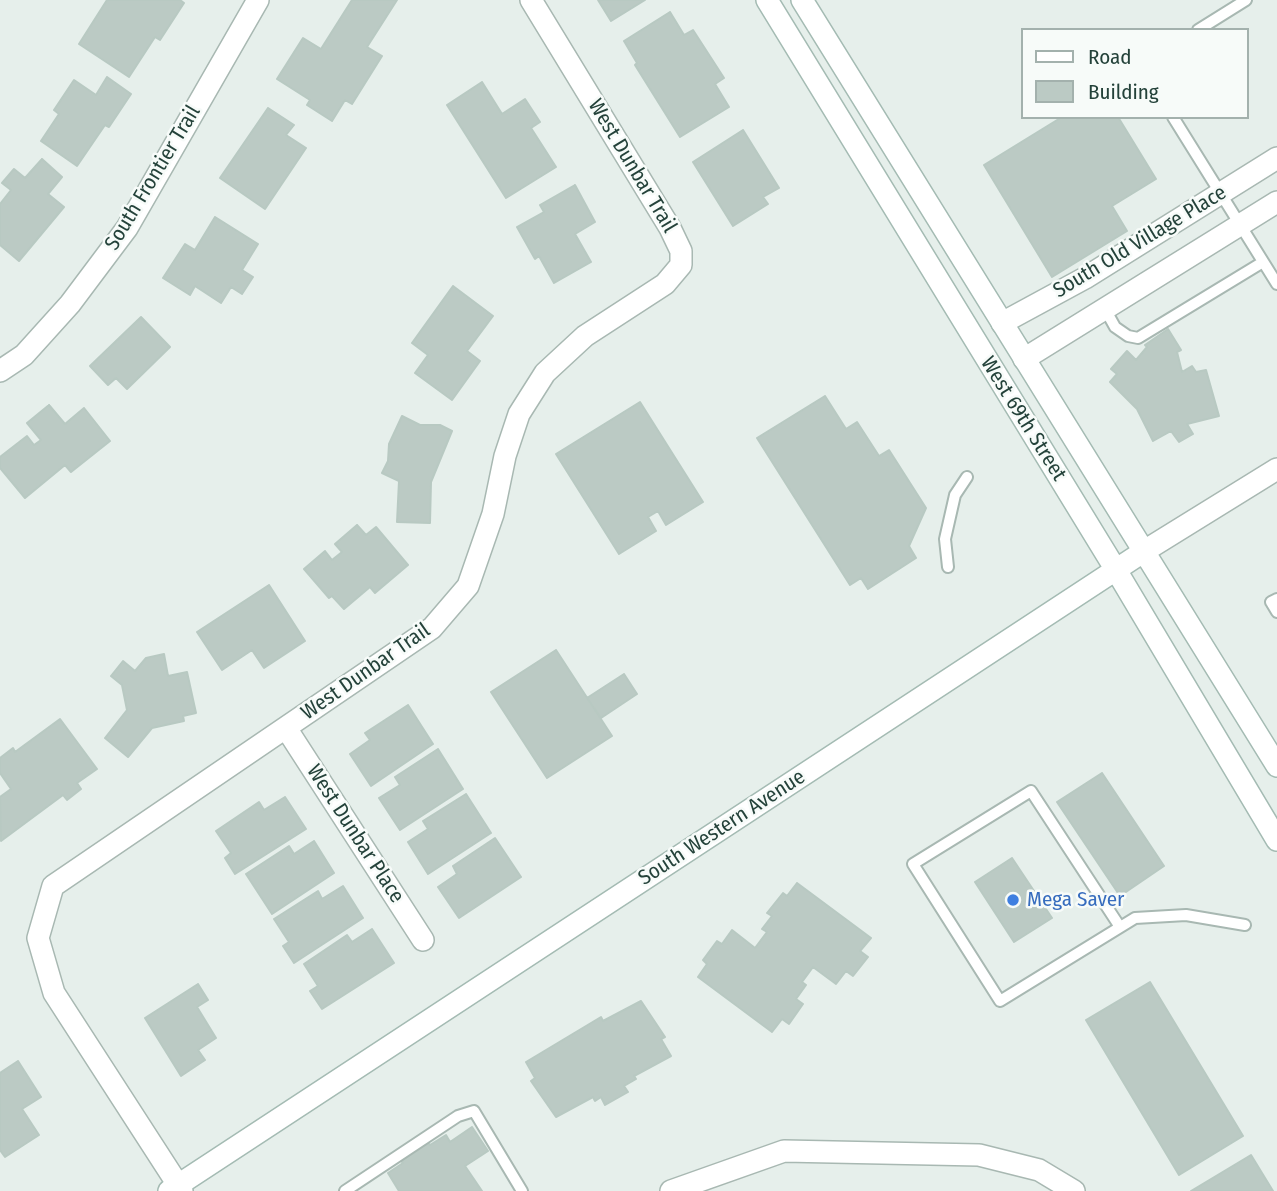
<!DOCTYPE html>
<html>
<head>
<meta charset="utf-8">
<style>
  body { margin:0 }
  #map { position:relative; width:1277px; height:1191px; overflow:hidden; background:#e6efeb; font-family:"Fira Sans Condensed",sans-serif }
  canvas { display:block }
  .legend { position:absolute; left:1021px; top:28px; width:228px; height:91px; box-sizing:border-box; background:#f7fbf9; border:2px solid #a3b1ad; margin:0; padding:9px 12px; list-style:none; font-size:21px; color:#24423a }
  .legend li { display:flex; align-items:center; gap:14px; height:35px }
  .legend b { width:35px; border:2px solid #a3b1ad }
</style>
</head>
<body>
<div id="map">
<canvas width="1277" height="1191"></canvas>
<ul class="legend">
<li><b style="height:9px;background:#fff"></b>Road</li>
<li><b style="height:19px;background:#bbcac4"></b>Building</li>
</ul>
</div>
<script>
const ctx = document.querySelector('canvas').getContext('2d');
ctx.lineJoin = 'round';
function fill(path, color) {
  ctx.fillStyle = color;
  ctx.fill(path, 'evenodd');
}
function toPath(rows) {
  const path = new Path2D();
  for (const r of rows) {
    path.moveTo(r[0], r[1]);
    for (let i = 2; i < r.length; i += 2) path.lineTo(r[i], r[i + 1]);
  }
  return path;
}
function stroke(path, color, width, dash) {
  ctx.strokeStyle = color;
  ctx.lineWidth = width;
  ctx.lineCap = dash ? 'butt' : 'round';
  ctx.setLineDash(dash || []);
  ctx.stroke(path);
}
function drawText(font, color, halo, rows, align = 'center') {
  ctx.font = font + ' "Fira Sans Condensed",sans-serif';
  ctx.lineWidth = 5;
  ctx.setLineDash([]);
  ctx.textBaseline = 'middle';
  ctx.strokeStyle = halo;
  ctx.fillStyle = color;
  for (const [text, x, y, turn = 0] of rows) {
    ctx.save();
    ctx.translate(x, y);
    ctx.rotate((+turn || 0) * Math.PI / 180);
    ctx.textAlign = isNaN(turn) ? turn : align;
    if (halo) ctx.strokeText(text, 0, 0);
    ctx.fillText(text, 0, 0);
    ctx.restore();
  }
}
const building = toPath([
  [107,0,180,0,184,3,160,40,155,37,129,77,79,44,107,0],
  [352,0,397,0,367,47,382,56,352,104,345,100,332,121,307,105,310,100,277,79,303,38,321,49,352,0],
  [598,0,645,0,611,21,598,0],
  [670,12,684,35,693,30,724,78,715,84,729,107,680,137,635,65,637,63,624,41,670,12],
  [107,77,131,94,109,127,105,125,77,166,41,141,59,114,54,110,74,80,96,95,107,77],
  [482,82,502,114,525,99,540,122,531,128,556,167,506,198,447,105,482,82],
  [268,108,294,125,286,135,306,148,265,209,220,178,268,108],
  [1062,117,1118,117,1156,179,1112,206,1127,231,1052,277,984,165,1062,117],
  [743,130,779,188,763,197,768,204,733,226,693,162,743,130],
  [42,159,62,177,48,194,64,207,19,261,0,245,0,204,11,190,2,183,14,169,25,178,42,159],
  [575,185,595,222,575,234,591,262,554,283,539,256,535,259,517,227,544,212,540,205,575,185],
  [215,217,258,244,242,270,253,277,242,294,231,287,221,303,195,286,190,295,163,278,185,244,195,250,215,217],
  [453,286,493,316,467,351,480,361,452,400,415,373,428,355,412,343,453,286],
  [141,317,170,347,127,389,116,378,108,385,90,366,141,317],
  [1168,329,1181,350,1177,352,1182,372,1192,366,1196,372,1206,370,1219,416,1187,424,1193,434,1179,442,1171,431,1153,441,1137,409,1110,382,1117,374,1111,369,1127,351,1136,360,1147,347,1145,345,1168,329],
  [825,396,846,429,857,422,879,456,889,450,926,508,909,546,916,558,868,589,861,578,850,585,757,438,825,396],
  [640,402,703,502,666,525,658,511,648,517,656,531,619,554,556,454,640,402],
  [49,405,65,424,84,408,110,441,71,472,65,465,25,498,0,468,0,457,27,436,34,445,41,440,27,423,49,405],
  [402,416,420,425,440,425,452,431,431,482,430,523,397,522,399,481,382,473,388,461,389,444,402,416],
  [357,525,366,535,376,527,408,565,375,593,370,587,344,609,332,596,329,598,304,569,325,551,332,560,342,552,335,544,357,525],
  [269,585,305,641,264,668,252,650,222,670,197,632,269,585],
  [556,650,612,736,547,778,491,692,556,650],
  [164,654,168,676,187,672,196,713,183,716,184,721,152,728,128,757,105,738,127,710,122,685,111,676,123,661,135,671,146,658,164,654],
  [624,674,637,694,601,718,587,698,624,674],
  [408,705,433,744,371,786,350,754,370,740,365,733,408,705],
  [60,719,97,769,77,783,81,789,67,800,63,795,1,841,0,797,11,789,0,773,0,758,13,748,15,752,60,719],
  [438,749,463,789,400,830,379,798,400,785,395,777,438,749],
  [1102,773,1164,866,1120,896,1057,802,1102,773],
  [466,794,491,833,428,874,408,842,428,829,423,821,466,794],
  [285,797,306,829,235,874,225,858,231,853,216,831,259,802,264,810,285,797],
  [495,838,521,877,459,918,438,887,457,874,453,866,495,838],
  [314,841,334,873,272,914,246,874,289,846,294,854,314,841],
  [1012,858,1052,918,1014,942,975,882,1012,858],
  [797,883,871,938,860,951,868,957,853,976,846,971,836,984,813,967,802,982,806,985,796,999,803,1004,789,1024,782,1019,772,1032,698,977,707,964,703,960,717,941,722,944,732,930,755,948,767,932,762,929,772,916,767,913,783,893,787,896,797,883],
  [343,886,363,918,294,963,283,946,289,942,274,919,318,891,322,899,343,886],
  [372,929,394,963,322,1009,310,991,318,986,304,964,347,935,352,942,372,929],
  [1150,982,1243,1136,1179,1175,1086,1020,1150,982],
  [198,984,208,1000,197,1007,216,1038,198,1050,205,1060,181,1076,145,1018,198,984],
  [641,1001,665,1037,661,1039,671,1056,634,1076,636,1079,624,1086,628,1092,605,1105,601,1097,595,1101,593,1097,556,1117,531,1081,535,1078,526,1062,601,1017,603,1021,641,1001],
  [18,1061,41,1097,22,1109,39,1135,5,1157,0,1150,0,1073,18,1061],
  [472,1127,488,1151,465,1166,482,1191,399,1191,388,1173,403,1163,401,1161,428,1143,430,1145,446,1135,450,1142,472,1127],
  [1251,1155,1273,1191,1191,1191,1251,1155]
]);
const service = toPath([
  [1198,30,1246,0],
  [1173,117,1277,284],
  [1105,309,1115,327,1128,336,1138,338,1263,262],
  [948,567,945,539,955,495,967,477],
  [1277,599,1271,602,1277,612],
  [1120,927,1031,791,913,864,1000,1001,1135,918,1186,915,1245,925],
  [345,1191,458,1116,474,1111,522,1191]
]);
const minor = toPath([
  [1002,323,1085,278,1277,158],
  [1024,359,1277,202],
  [0,371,24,355,70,304,127,228,258,0],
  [286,728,423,940],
  [182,1191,54,993,38,938,53,886,432,628,468,586,493,514,505,456,519,414,545,373,585,336,665,284,681,265,681,251,670,228,531,0],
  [671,1191,784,1151,979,1155,1039,1170,1074,1191]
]);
const tertiary = toPath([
  [1146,550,1277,469]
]);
const secondary = toPath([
  [767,0,1116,570,1277,840],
  [802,0,1277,766],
  [169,1191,1146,550]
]);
const markers = [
  [1013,900,7,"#3f7fe0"]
];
const streetNames = [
  ["West Dunbar Trail",632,166,59],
  ["South Frontier Trail",153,178,-59],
  ["South Old Village Place",1140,242,-31],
  ["West 69th Street",1023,419,58],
  ["West Dunbar Trail",366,672,-35],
  ["South Western Avenue",722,828,-33],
  ["West Dunbar Place",355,834,57]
];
const shopNames = [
  ["Mega Saver",1027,900]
];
fill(building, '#bbcac4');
stroke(building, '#b8c9c2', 2);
stroke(service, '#a8b8b2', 14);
stroke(minor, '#a8b8b2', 24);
stroke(tertiary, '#a8b8b2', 24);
stroke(secondary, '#a4bbb3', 24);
stroke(service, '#fff', 10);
stroke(minor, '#fff', 21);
stroke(tertiary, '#fff', 21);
stroke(secondary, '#fff', 21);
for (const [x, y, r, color] of markers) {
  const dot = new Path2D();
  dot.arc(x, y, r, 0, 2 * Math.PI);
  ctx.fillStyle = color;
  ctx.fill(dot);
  stroke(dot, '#f7fbf9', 2.5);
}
drawText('21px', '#24423a', '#f7fbf9', streetNames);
drawText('21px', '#366cbe', '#f7fbf9', shopNames, 'left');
</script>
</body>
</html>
